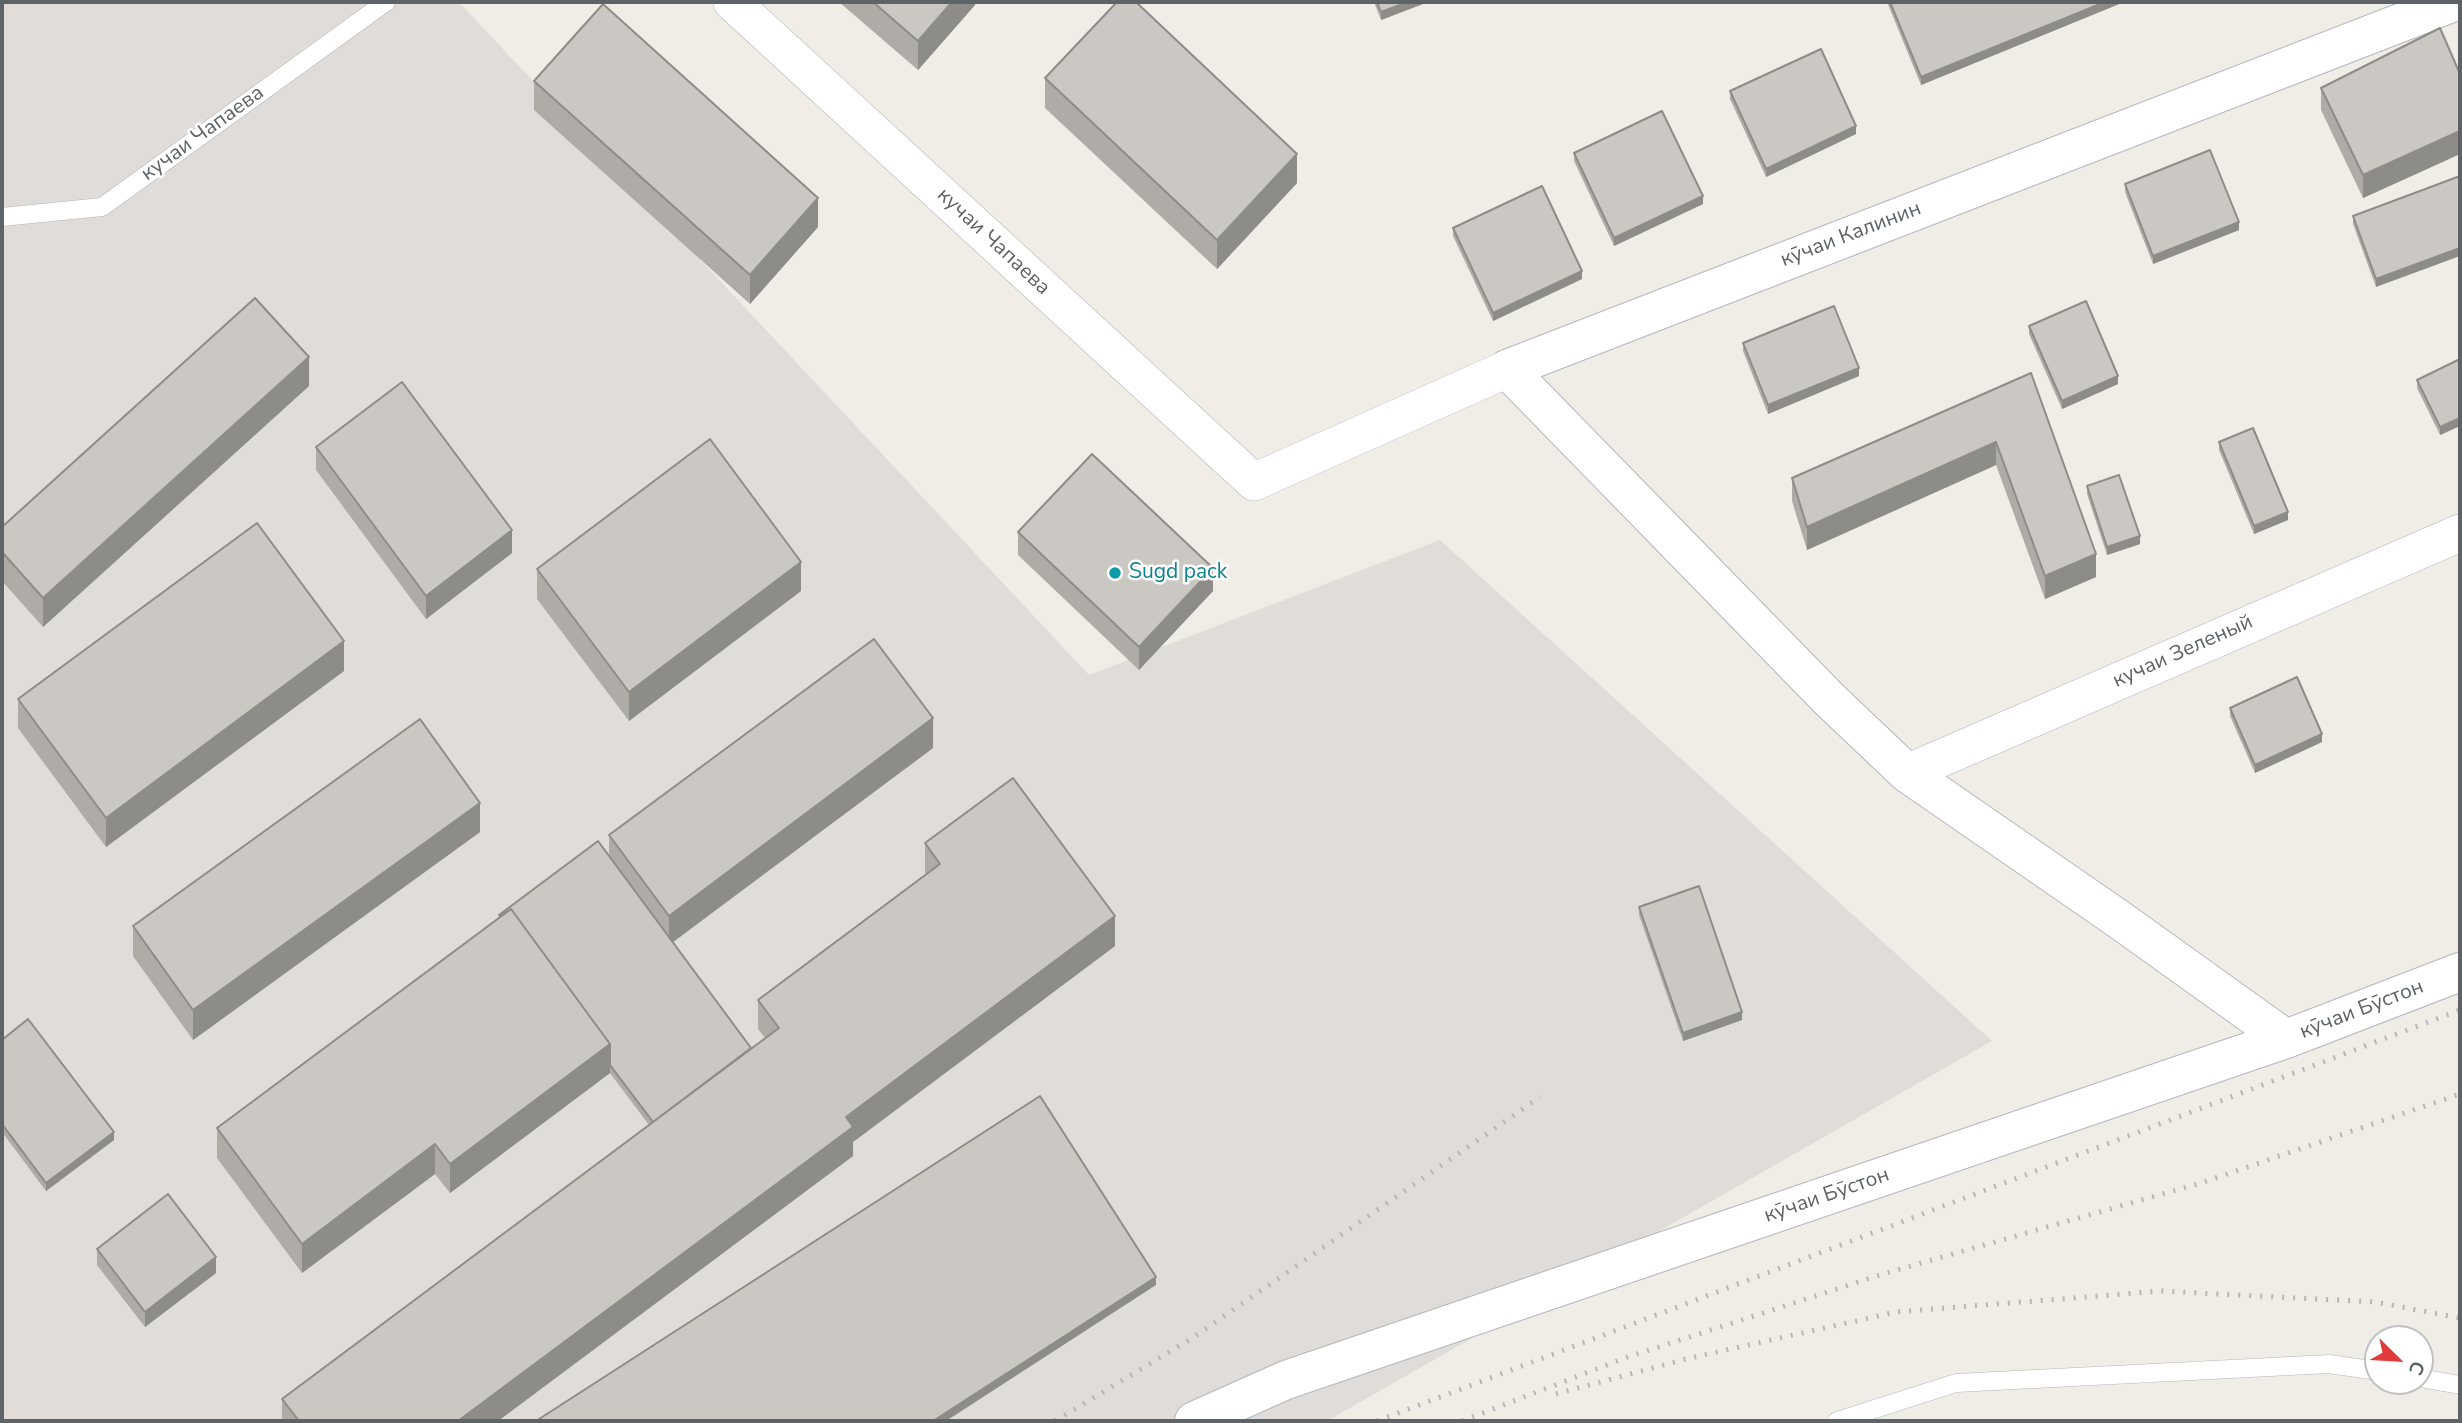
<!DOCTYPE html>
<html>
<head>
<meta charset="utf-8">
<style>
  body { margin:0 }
  #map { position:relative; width:2462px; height:1423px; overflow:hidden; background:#f0ede7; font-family:"Nunito Sans",sans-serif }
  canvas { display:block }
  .frame { position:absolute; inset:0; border:4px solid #5e6367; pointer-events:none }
  .north { position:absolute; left:2364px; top:1325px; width:70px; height:70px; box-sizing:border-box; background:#fff; border:2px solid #bfc1c2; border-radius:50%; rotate:114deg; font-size:19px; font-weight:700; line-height:28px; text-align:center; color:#5e6367 }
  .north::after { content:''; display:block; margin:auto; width:24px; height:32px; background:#e23b3c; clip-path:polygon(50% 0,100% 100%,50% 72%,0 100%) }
</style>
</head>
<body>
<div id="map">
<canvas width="2462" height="1423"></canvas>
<div class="frame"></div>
<div class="north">С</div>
</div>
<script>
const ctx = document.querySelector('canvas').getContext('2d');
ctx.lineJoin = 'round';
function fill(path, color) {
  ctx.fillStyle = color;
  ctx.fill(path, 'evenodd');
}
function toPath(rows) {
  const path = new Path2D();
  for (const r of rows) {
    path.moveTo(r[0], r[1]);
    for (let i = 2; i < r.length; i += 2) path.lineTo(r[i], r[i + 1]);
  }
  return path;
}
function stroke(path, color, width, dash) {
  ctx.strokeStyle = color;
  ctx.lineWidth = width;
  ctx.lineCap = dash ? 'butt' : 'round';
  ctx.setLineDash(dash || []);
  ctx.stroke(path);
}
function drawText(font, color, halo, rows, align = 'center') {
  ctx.font = font + ' "Nunito Sans",sans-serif';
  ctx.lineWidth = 5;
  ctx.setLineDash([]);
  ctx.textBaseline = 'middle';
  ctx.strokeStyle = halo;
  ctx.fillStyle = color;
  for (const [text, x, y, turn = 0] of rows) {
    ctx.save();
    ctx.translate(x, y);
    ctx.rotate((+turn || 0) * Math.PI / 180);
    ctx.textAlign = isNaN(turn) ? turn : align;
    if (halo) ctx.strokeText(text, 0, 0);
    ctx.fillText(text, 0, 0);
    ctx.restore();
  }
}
const industrial = toPath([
  [2,2,459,2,1089,675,1440,540,1992,1041,1327,1421,2,1421]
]);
const lane = toPath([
  [2,217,102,207,386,2],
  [2420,1378,2460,1385],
  [1837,1421,1956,1383,2329,1364,2378,1371]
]);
const street = toPath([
  [732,2,1254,482,1507,369],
  [1907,773,2460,533]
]);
const secondary = toPath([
  [2286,1039,2117,918,1907,773,1829,699,1507,369,2454,2],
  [1194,1421,1286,1380,2286,1039,2460,972]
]);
const rail = toPath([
  [1556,1394,1686,1359,1896,1312,2161,1291,2375,1302,2460,1318],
  [1055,1421,1194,1337,1540,1097],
  [1377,1421,2460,1010],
  [1462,1421,1625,1358,1883,1274,2201,1183,2460,1094]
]);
const wall = toPath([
  [839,2,975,2,975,5,918,70],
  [1374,2,1428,2,1381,20],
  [1887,2,2124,2,1921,85],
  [2460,74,2460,154,2363,198,2321,110,2321,88],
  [1045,78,1297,183,1217,269,1045,108],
  [534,81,818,227,750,304,534,110],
  [1730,91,1856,134,1766,177,1730,99],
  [1574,153,1703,204,1614,246,1574,161],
  [2460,176,2376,287,2353,224,2353,216],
  [2125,184,2239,230,2153,264,2125,192],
  [1453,228,1582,279,1493,321,1453,236],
  [2029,326,2118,384,2062,409,2029,334],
  [1743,343,1859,376,1768,414,1743,351],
  [2460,359,2460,426,2440,435,2417,388,2417,380],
  [2031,373,2096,577,2045,599,1996,465,1807,550,1792,501,1792,478],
  [309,386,43,627,2,581,2,527],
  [2219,442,2288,520,2254,534,2219,450],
  [316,447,512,553,426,619,316,470],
  [2087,486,2140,544,2107,555,2087,494],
  [1018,532,1213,591,1139,670,1018,555],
  [537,569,801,591,629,721,537,599],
  [344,671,106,847,18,728,18,699],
  [2230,708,2322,742,2255,773,2230,716],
  [933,748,673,942,751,1048,765,1038,758,1029,758,1000,926,874,925,873,925,843,1115,946,853,1142,853,1156,498,1421,281,1421,282,1420,282,1399,649,1125,610,1073,450,1193,435,1174,302,1273,217,1158,217,1128,499,917,499,915,609,856,609,835],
  [480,832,193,1040,133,956,133,926],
  [1639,907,1742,1020,1683,1041,1639,915],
  [2,1040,114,1140,46,1191,2,1132],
  [97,1249,216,1273,145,1327,97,1265]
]);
const shadedWall = toPath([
  [952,2,975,2,975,5,918,70,918,41],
  [1408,2,1428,2,1381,20,1381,12],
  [2105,2,2124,2,1921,85,1921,77],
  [1856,126,1856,134,1766,177,1766,169],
  [2460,131,2460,154,2363,198,2363,175],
  [1297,154,1297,183,1217,269,1217,240],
  [1703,196,1703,204,1614,246,1614,238],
  [818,198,818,227,750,304,750,275],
  [2239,222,2239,230,2153,264,2153,256],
  [2460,248,2460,256,2376,287,2376,279],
  [1582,271,1582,279,1493,321,1493,313],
  [309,357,309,386,43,627,43,598],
  [1859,368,1859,376,1768,414,1768,405],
  [2118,376,2118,384,2062,409,2062,401],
  [2460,418,2460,426,2440,435,2440,427],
  [1996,442,1996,465,1807,550,1807,527],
  [2288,512,2288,520,2254,534,2254,526],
  [512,530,512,553,426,619,426,596],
  [2140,536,2140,544,2107,555,2107,547],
  [2096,554,2096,577,2045,599,2045,576],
  [801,562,801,591,629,721,629,692],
  [1213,568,1213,591,1139,670,1139,647],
  [344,641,344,671,106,847,106,818],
  [933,718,933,748,669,945,669,916],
  [2322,734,2322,742,2255,773,2255,765],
  [480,803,480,832,193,1040,193,1010],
  [1115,916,1115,946,853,1142,853,1156,498,1421,458,1421,846,1117],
  [1742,1012,1742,1020,1683,1041,1683,1033],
  [610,1044,610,1073,450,1193,450,1164],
  [114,1132,114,1140,46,1191,46,1183],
  [435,1144,435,1174,302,1273,302,1244],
  [216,1257,216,1273,145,1327,145,1312],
  [1156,1277,1156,1285,946,1421,933,1421]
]);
const building = toPath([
  [873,2,952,2,918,41,873,2],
  [1117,2,1136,2,1297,154,1217,240,1045,78,1117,2],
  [1377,2,1408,2,1381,12,1377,2],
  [1890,2,2105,2,1921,77,1890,2],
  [603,4,818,198,750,275,534,81,603,4],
  [2440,28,2460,74,2460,131,2363,175,2321,88,2440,28],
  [1821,49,1856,126,1766,169,1730,91,1821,49],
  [1662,111,1703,196,1614,238,1574,153,1662,111],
  [2210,150,2239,222,2153,256,2125,184,2210,150],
  [2460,176,2460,248,2376,279,2353,216,2460,176],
  [1542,186,1582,271,1493,313,1453,228,1542,186],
  [255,298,309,357,43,598,2,552,2,527,255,298],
  [2086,301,2118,376,2062,401,2029,326,2086,301],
  [1834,306,1859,368,1768,405,1743,343,1834,306],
  [2460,359,2460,418,2440,427,2417,380,2460,359],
  [2031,373,2096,554,2045,576,1996,442,1807,527,1792,478,2031,373],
  [402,382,512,530,426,596,316,447,402,382],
  [2253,428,2288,512,2254,526,2219,442,2253,428],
  [710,439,801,562,629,692,537,569,710,439],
  [1092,454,1213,568,1139,647,1018,532,1092,454],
  [2119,475,2140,536,2107,547,2087,486,2119,475],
  [257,523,344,641,106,818,18,699,257,523],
  [874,639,933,718,669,916,609,835,874,639],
  [2297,677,2322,734,2255,765,2230,708,2297,677],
  [420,719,480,803,193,1010,133,926,420,719],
  [1013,778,1115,916,846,1117,853,1127,458,1421,299,1421,282,1399,779,1028,758,1000,940,864,925,843,1013,778],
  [598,841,751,1048,653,1122,610,1065,610,1044,511,909,500,916,499,915,598,841],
  [1699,886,1742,1012,1683,1033,1639,907,1699,886],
  [511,909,610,1044,450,1164,435,1144,302,1244,217,1128,511,909],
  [28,1019,114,1132,46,1183,2,1124,2,1040,28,1019],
  [1040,1096,1156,1277,933,1421,536,1421,1040,1096],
  [168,1194,216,1257,145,1312,97,1249,168,1194]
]);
const markers = [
  [1115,573,7,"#0f9aa8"]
];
const streetNames = [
  ["кучаи Чапаева",203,134,-36],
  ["кӯчаи Калинин",1851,235,-21],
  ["кучаи Чапаева",993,242,43],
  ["кучаи Зеленый",2183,652,-24],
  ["кӯчаи Бӯстон",2362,1010,-21],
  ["кӯчаи Бӯстон",1827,1196,-19]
];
const cultureNames = [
  ["Sugd pack",1129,573]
];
fill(industrial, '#dfdcd9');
stroke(lane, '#b2b5b9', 19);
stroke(street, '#b2b5b9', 38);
stroke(secondary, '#b3b7bb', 40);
stroke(lane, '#fff', 18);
stroke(street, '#fff', 37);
stroke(secondary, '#fff', 38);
stroke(rail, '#b5b6b7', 5, [2, 9]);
fill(wall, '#afaca8');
fill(shadedWall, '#8e8c88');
fill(building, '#cbc8c3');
stroke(building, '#8e8c88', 2);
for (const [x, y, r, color] of markers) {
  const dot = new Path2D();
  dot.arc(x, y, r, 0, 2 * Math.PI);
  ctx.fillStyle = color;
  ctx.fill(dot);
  stroke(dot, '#fff', 2.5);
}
drawText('21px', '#5e6367', '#fff', streetNames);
drawText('21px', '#0d838f', '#fff', cultureNames, 'left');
</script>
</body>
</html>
